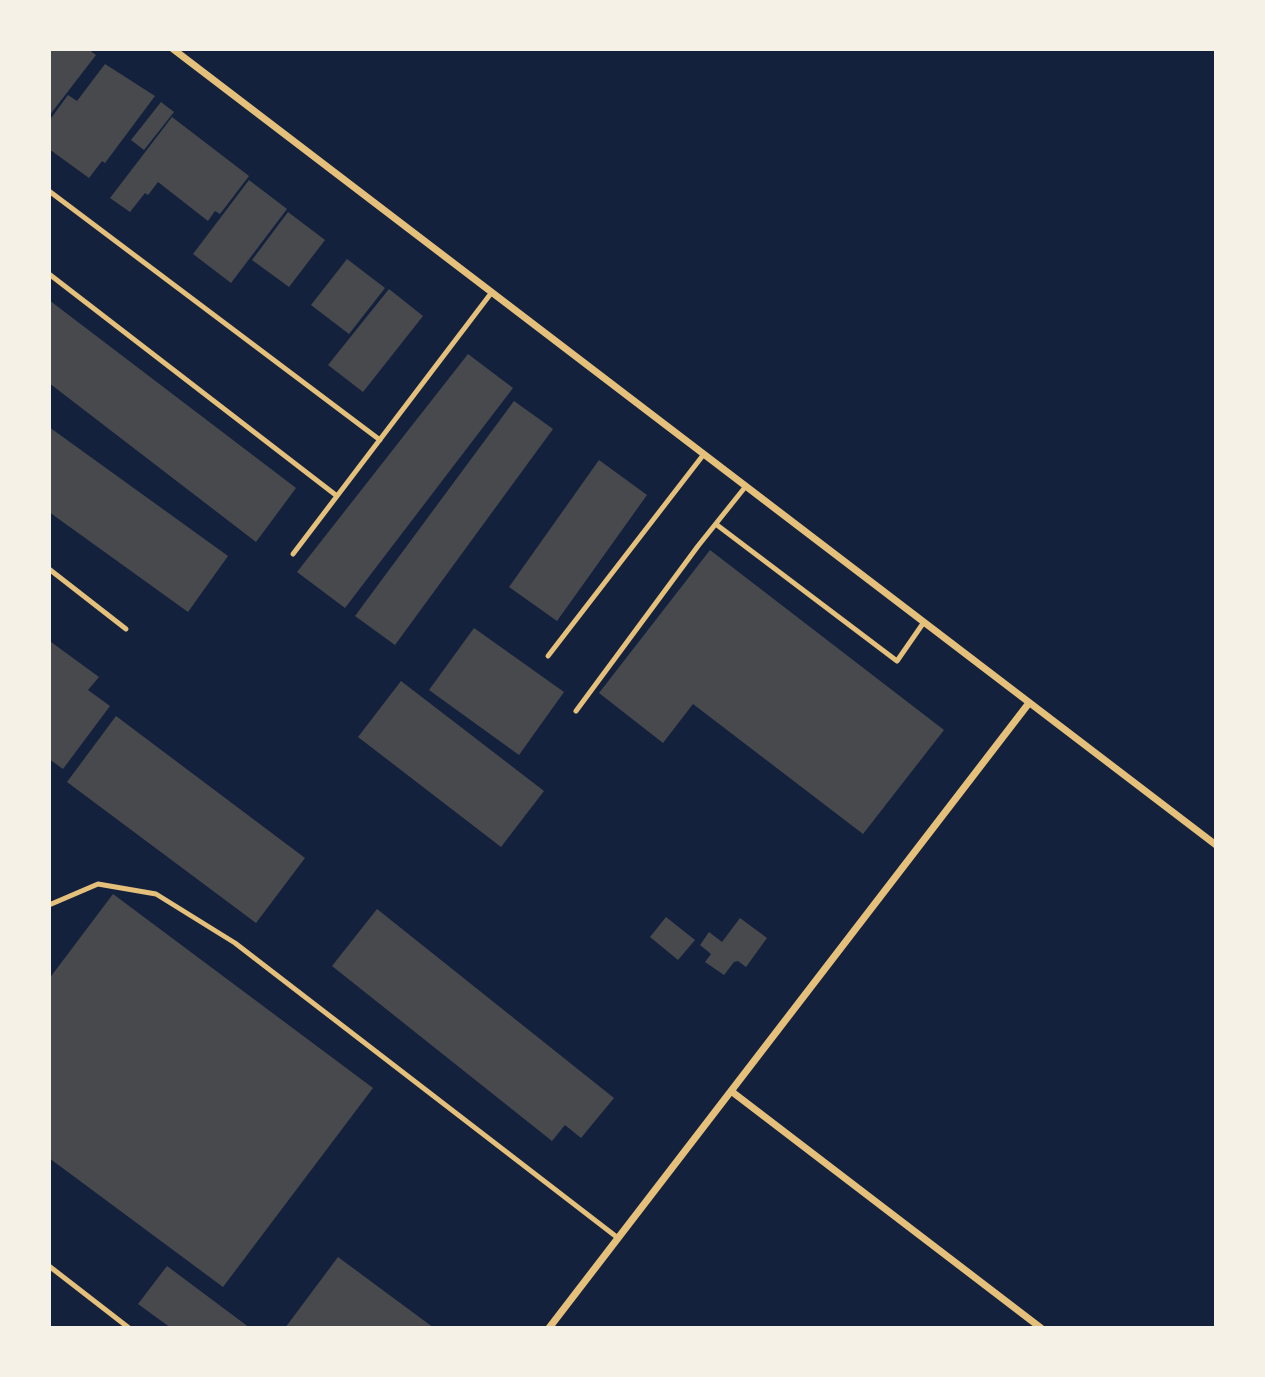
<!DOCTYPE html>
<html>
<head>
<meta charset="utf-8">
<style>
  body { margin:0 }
  #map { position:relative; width:1265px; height:1377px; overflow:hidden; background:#14213d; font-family:Signika,sans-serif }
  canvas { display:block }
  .frame { position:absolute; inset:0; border:51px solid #f6f1e7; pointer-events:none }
</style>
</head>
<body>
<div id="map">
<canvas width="1265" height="1377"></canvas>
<div class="frame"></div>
</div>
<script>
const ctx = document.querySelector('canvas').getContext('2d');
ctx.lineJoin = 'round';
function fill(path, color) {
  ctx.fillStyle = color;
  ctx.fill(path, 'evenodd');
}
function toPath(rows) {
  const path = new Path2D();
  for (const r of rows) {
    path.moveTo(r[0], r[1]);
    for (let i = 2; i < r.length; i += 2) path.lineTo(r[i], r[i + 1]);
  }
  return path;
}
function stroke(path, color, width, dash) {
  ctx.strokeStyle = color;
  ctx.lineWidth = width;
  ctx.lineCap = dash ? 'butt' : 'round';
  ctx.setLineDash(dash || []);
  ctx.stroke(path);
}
const building = toPath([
  [49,49,88,49,96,55,49,116],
  [105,64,155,96,105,163,102,161,89,178,49,149,49,121,68,95,77,101],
  [161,102,174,112,144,150,131,140],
  [172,117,249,176,220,214,215,211,208,221,158,182,148,195,145,193,130,212,110,198],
  [249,180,287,209,231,283,193,254],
  [288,212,325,240,289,287,252,260],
  [347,259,385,288,349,334,311,305],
  [389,289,423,316,363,392,328,365],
  [49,300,296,488,256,542,49,383],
  [468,354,513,388,345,608,297,572],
  [514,401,553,429,395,645,355,616],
  [49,427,228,556,188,612,49,512],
  [599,460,647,495,557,621,509,587],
  [710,550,944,730,863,834,693,704,663,743,599,693],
  [474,628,564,692,519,755,429,690],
  [51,642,99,677,88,690,110,706,63,769,49,759],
  [401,681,544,791,501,847,358,737],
  [116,716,305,858,256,923,67,782],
  [113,894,373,1088,223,1287,49,1158,49,979],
  [377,909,614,1098,581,1138,565,1125,552,1141,332,966],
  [666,917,695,940,678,960,650,937],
  [740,918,767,938,746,967,738,961,734,962,724,975,705,962,711,954,700,945,709,932,722,942],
  [338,1257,434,1328,285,1328],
  [167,1266,250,1328,171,1328,138,1304]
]);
const service = toPath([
  [49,191,380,440],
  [49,274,337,496],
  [717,525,897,661,924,622],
  [293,554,492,292],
  [49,569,126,629],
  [548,656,704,454],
  [576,711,698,546,746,486],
  [49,905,98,884,156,894,235,943,618,1238],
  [49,1266,129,1328]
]);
const minor = toPath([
  [173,49,1216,845],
  [731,1091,1041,1328],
  [549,1328,1029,703]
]);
fill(building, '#48494c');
stroke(service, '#e5c07b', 5);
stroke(minor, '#e5c07b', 7);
</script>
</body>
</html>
